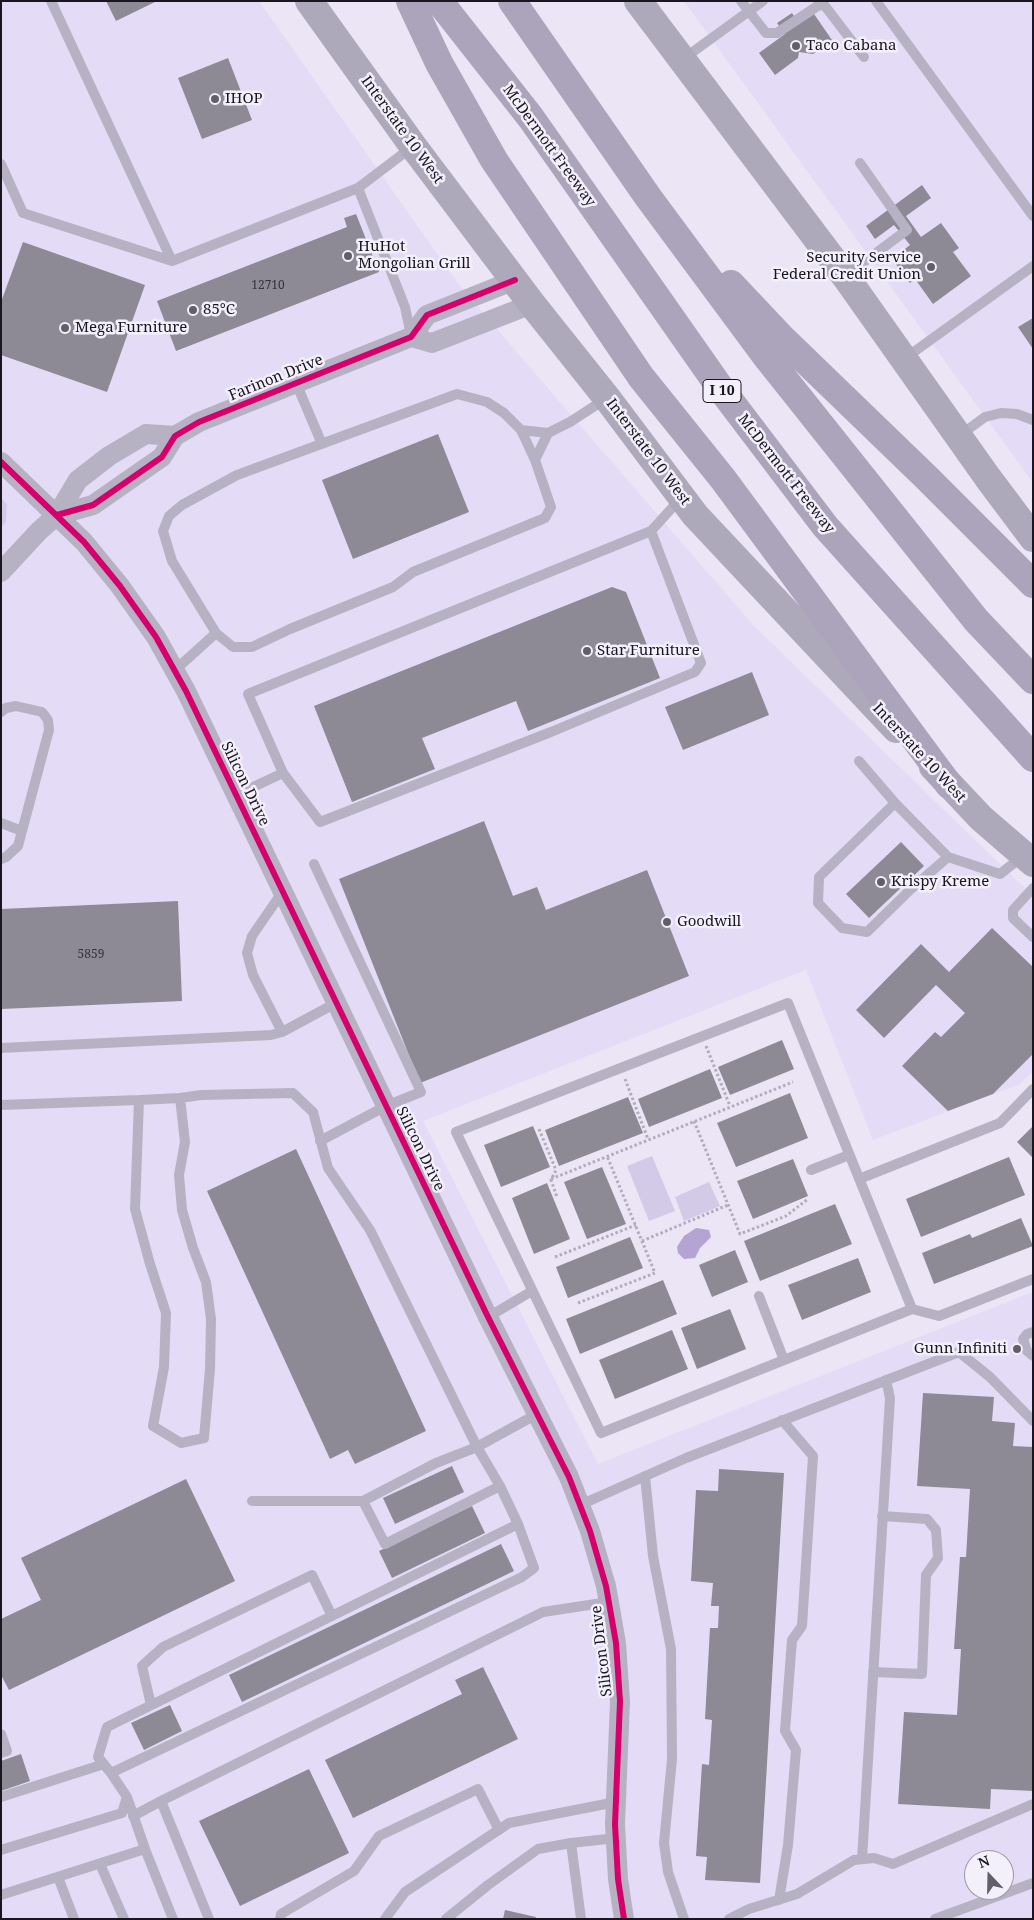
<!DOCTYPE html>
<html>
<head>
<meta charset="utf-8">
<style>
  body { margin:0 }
  #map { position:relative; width:1034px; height:1920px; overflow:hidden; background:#ebe5f6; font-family:"Noto Serif",serif }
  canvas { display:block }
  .frame { position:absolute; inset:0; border:2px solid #191620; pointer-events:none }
  .north { position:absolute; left:964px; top:1850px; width:50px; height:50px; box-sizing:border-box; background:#f3f0fc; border:1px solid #9c99a4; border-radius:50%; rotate:339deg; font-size:14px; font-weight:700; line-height:20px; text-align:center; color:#191620 }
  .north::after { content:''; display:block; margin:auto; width:18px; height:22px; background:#625e6b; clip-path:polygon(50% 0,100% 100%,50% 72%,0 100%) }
</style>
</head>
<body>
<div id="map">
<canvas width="1034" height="1920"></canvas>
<div class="frame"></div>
<div class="north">N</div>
</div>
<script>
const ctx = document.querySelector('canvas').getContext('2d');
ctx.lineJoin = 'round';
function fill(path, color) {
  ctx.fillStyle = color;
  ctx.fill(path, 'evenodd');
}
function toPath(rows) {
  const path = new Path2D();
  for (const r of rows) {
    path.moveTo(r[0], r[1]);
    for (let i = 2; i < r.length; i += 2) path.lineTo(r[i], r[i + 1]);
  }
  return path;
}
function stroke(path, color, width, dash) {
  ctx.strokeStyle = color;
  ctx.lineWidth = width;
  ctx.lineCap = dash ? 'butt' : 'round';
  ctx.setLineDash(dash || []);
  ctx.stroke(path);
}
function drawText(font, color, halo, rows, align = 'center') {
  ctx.font = font + ' "Noto Serif",serif';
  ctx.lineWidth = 5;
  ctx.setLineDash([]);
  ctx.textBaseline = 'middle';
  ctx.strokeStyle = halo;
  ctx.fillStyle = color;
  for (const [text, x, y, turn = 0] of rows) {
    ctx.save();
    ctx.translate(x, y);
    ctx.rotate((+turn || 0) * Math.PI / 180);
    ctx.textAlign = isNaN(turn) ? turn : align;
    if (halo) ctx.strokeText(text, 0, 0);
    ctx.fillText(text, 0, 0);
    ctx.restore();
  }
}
const built = toPath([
  [1,1,259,1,457,282,520,356,754,626,1033,896,1033,1071,1020,1084,873,1140,806,970,423,1121,598,1464,1033,1292,1033,1919,1,1919],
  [974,1860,1004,1860,1004,1890,974,1890],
  [684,1,1033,1,1033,483]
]);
const green = toPath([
  [1,498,7,504,6,522,1,528],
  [652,1156,675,1211,649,1221,627,1166],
  [709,1182,720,1206,684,1221,675,1197]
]);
const water = toPath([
  [696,1228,709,1230,711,1237,700,1248,695,1258,684,1259,678,1253,677,1247,684,1236]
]);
const building = toPath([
  [106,1,157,1,116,21],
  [792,13,799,24,814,14,832,40,813,54,799,52,798,58,775,75,759,53,785,34,777,23],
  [228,58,252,120,202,139,178,78],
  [922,185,931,198,906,216,921,237,941,223,959,248,953,252,971,276,933,304,915,279,910,283,892,259,910,245,894,225,875,239,866,226],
  [356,214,379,272,176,351,157,301,347,227,344,218],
  [23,242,145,285,107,392,1,355,1,302],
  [1033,318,1033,349,1018,327],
  [438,434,469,512,353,559,322,480],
  [612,587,626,592,660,678,528,731,516,701,422,738,435,769,352,802,314,706],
  [752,672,769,715,683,750,665,707],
  [484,821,513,896,537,887,546,910,647,870,689,976,420,1083,339,879],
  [901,842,924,866,869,918,846,894],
  [178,901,182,1001,1,1009,1,909],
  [992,928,1033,967,1033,1054,993,1094,948,1111,902,1066,935,1032,941,1037,965,1013,936,985,884,1038,856,1010,921,944,949,972],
  [782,1040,794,1069,730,1095,718,1067],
  [710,1069,722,1098,649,1127,638,1099],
  [790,1093,808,1138,736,1167,717,1123],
  [628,1097,643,1133,559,1166,545,1130],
  [533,1126,550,1167,501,1187,484,1145],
  [1033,1126,1033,1158,1017,1142],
  [296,1149,426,1431,355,1464,348,1450,330,1459,207,1191],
  [1009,1157,1025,1195,921,1237,906,1199],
  [793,1159,808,1196,753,1219,737,1181],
  [602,1167,626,1224,587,1239,564,1182],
  [547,1183,570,1239,534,1254,512,1198],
  [835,1204,852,1244,760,1281,744,1241],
  [1021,1218,1033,1246,934,1284,922,1253,970,1234,972,1238],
  [630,1237,643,1268,568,1298,556,1267],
  [735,1250,748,1282,712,1297,699,1265],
  [858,1258,871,1292,802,1320,788,1285],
  [663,1280,677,1314,580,1354,566,1319],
  [730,1309,746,1349,697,1369,681,1328],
  [672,1330,688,1369,615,1399,599,1360],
  [923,1393,994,1397,992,1421,1015,1423,1013,1446,1033,1447,1033,1791,991,1789,990,1809,898,1804,904,1712,957,1715,961,1649,954,1649,960,1557,966,1557,970,1489,917,1486],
  [452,1466,464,1492,395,1524,383,1498],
  [719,1469,784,1473,760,1883,705,1880,707,1857,696,1856,702,1764,709,1765,712,1720,705,1719,710,1628,718,1628,719,1606,711,1606,713,1583,691,1581,696,1490,718,1491],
  [186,1479,235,1581,9,1690,1,1675,1,1619,41,1600,21,1558],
  [472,1506,485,1533,392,1578,379,1551],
  [501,1544,514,1571,242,1702,229,1675],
  [483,1667,518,1739,353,1818,325,1760,462,1694,455,1680],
  [170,1705,182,1731,144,1750,131,1723],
  [21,1754,30,1781,1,1791,1,1761],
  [309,1769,349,1853,240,1906,199,1821],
  [505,1910,536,1917,535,1919,503,1919]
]);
const path = toPath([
  [706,1046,730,1106],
  [625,1079,648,1139],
  [694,1121,740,1234,786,1216,808,1199],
  [539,1129,556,1170,551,1180,557,1197],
  [551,1179,793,1082],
  [642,1241,728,1205],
  [555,1257,636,1225],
  [578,1303,655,1273,607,1156]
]);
const service = toPath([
  [51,1,172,261],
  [741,1,766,33,777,33,819,5,825,6,864,57],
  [876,1,1033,216],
  [683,59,763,1],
  [1,164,23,213,172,261,358,188,412,147],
  [358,188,405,307,411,335],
  [845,276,907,230,860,163],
  [904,359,1033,266],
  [296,383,322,444],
  [521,430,535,460],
  [548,433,535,460,551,507,545,518,413,572,393,587,290,629,252,647,233,647,216,633,172,561,163,531,169,516,182,505,237,475,457,394,487,402,504,413,521,430,548,433,570,422,607,398],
  [959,436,985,417,1001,413,1017,414,1033,420],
  [174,671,216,633],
  [1,712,6,708,16,706,42,712,48,720,49,730,18,846,6,857,1,859],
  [859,761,895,803,819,877,818,903,842,928,867,932,911,889,948,857],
  [283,773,320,822,551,732,695,672,701,663,651,531],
  [236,795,283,773,248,694,651,531,681,498],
  [895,803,948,857,1000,874,1023,856],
  [1,823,22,831],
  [314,864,421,1092,386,1106,320,1141],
  [1033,888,1013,910,1013,918,1033,937],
  [282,1032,253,975,247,953,252,936,283,891],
  [1,1048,271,1035,282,1032,336,1003],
  [139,1100,180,1098],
  [1,1105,139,1100,135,1209,150,1264,166,1313,164,1367,153,1426,181,1443,204,1438,210,1369,211,1319,206,1282,193,1248,182,1210,179,1175,185,1142,180,1098,201,1095,293,1093,313,1112,328,1168,370,1230,477,1447,537,1414],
  [811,1170,849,1155],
  [859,1179,1000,1123,1033,1089],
  [759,1296,784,1360],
  [912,1309,788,1003,456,1132,601,1433,912,1309,939,1316,1033,1279],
  [488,1317,532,1291],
  [1033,1332,1027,1334,1023,1339,1027,1351,1033,1356],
  [645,1476,653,1556,671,1649,672,1759,664,1843,668,1872,684,1919],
  [500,1486,477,1447,436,1463,363,1501,385,1544,500,1486,518,1524,107,1727,98,1757,111,1773,522,1577,534,1568,518,1524],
  [252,1501,363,1501],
  [580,1505,686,1458,959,1352,990,1377,1033,1421],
  [873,1672,922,1674,926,1575,938,1558,936,1530,927,1519,882,1516],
  [151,1705,142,1666,163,1647,312,1575,332,1616],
  [1,1734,7,1751,1,1753],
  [1,1797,104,1764],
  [127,1797,145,1849],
  [133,1816,161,1801],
  [571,1843,581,1919],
  [1,1850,122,1813,127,1797,111,1773],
  [862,1859,890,1398,886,1380],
  [100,1864,124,1919],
  [58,1877,74,1919],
  [1,1895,145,1849,173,1919],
  [779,1900,788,1845,796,1750,785,1731,792,1640,802,1626,813,1456,782,1420],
  [209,1919,161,1801,543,1612,609,1602],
  [280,1919,281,1914,354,1871,379,1836,478,1789,499,1830],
  [385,1919,405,1892,509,1823,616,1802],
  [446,1919,488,1885,538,1849,571,1843,616,1838],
  [729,1919,749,1909,797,1894,854,1860,874,1858,893,1864,1033,1804],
  [935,1919,1033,1883]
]);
const minor = toPath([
  [411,337,432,343,532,304],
  [1,462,84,542,120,586,156,637,186,691,488,1317,569,1477,590,1531,606,1586,616,1643,620,1701,615,1824,618,1879,624,1919],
  [57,515,93,505,162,457,175,436,199,422,411,337,427,315,515,280],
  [1,572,39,531,57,515,78,480,109,456,146,434,175,436]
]);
const secondary = toPath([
  [309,1,413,146,532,304,607,398,695,515,896,729],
  [638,1,845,276,988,478,1033,538],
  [933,767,981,818,1033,863]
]);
const motorway = toPath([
  [410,1,439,63,494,160,641,377,723,479,949,785],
  [439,1,531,118,721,389,825,526,1033,758],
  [512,1,648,197,765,355,976,620,1033,680],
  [731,284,782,338,927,478,1033,584]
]);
const cycleway = toPath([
  [1,462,84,542,120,586,156,637,186,691,488,1317,569,1477,590,1531,606,1586,616,1643,620,1701,615,1824,618,1879,624,1919],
  [57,515,93,505,162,457,175,436,199,422,411,337,427,315,515,280]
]);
const markers = [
  [796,46,5,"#625e6b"],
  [215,99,5,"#625e6b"],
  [348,256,5,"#625e6b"],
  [931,267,5,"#625e6b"],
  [193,310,5,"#625e6b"],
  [65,328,5,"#625e6b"],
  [587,651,5,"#625e6b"],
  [881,882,5,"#625e6b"],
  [667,922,5,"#625e6b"],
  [1017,1349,5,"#625e6b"]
];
const numberNames = [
  ["12710",268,286],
  ["5859",91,955]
];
const shields = [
  [722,391,38]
];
const shieldNames = [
  ["I 10",722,391]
];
const poiNames = [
  ["Taco Cabana",806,46],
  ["IHOP",225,99],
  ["HuHot",358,247],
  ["Mongolian Grill",358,264],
  ["Security Service",921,258,"right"],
  ["Federal Credit Union",921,275,"right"],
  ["85°C",203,310],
  ["Mega Furniture",75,328],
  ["Star Furniture",597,651],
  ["Krispy Kreme",891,882],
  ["Goodwill",677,922],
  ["Gunn Infiniti",1007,1349,"right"]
];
const streetNames = [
  ["Interstate 10 West",402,130,54],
  ["McDermott Freeway",549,146,54],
  ["Farinon Drive",276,378,-22],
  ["Interstate 10 West",648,452,53],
  ["McDermott Freeway",786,474,52],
  ["Interstate 10 West",919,753,47],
  ["Silicon Drive",245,784,64],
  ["Silicon Drive",420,1149,64],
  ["Silicon Drive",602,1651,-97]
];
fill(built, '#e4dcf7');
fill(green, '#d3cae7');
fill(water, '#b3a4d4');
fill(building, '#8d8995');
stroke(path, '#b1adba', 3, [2.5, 2.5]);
stroke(service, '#b7b2c3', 10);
stroke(minor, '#b7b2c3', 20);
stroke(secondary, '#aea8bb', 28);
stroke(motorway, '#aba4ba', 28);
stroke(cycleway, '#d6006c', 6);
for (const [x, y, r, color] of markers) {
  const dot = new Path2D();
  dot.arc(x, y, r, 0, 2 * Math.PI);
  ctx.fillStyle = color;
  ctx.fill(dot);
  stroke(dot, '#f3f0fc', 2);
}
drawText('12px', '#36333d', null, numberNames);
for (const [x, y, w] of shields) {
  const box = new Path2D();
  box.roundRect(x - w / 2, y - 11.5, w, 23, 4);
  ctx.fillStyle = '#f3f0fc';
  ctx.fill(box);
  stroke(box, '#191620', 1);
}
drawText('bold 14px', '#191620', null, shieldNames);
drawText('15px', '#191620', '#f3f0fc', poiNames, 'left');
drawText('15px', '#191620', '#f3f0fc', streetNames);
</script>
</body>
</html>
